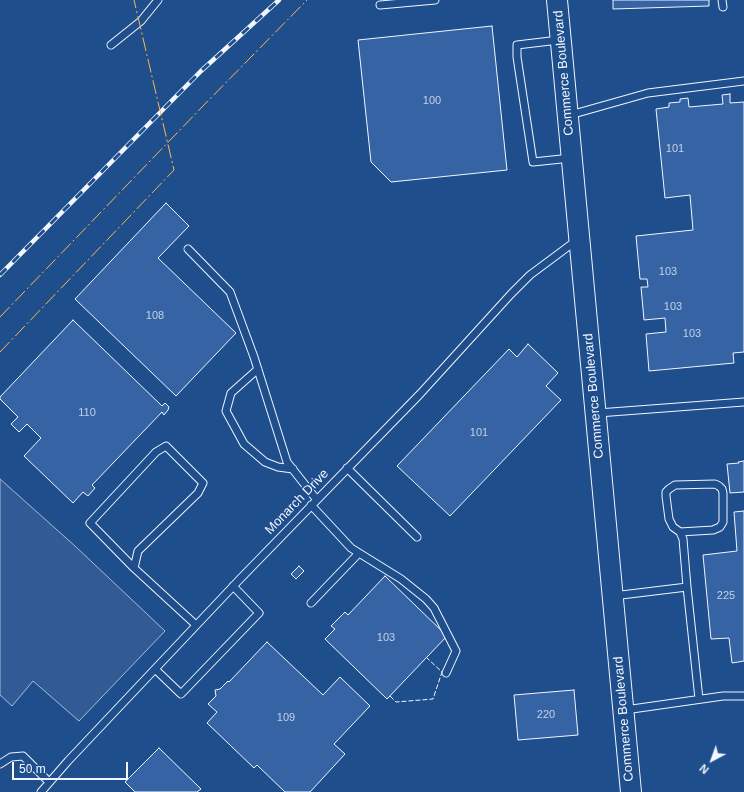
<!DOCTYPE html>
<html>
<head>
<meta charset="utf-8">
<style>
  body { margin:0 }
  #map { position:relative; width:744px; height:792px; overflow:hidden; background:#1f4e8c; font-family:Helvetica,sans-serif }
  canvas { display:block }
  .north { position:absolute; left:692px; top:740px; width:40px; height:40px; -webkit-text-stroke:3px #1f4e8c; paint-order:stroke; rotate:221deg; font-size:11px; font-weight:700; line-height:16px; text-align:center; color:#f2f6ff }
  .north::after { content:''; display:block; margin:auto; width:14px; height:18px; background:#f2f6ff; clip-path:polygon(50% 0,100% 100%,50% 72%,0 100%) }
  .scale { position:absolute; left:12px; top:762px; width:116px; height:18px; box-sizing:border-box; border:2px solid #f2f6ff; border-top:0; padding-left:5px; font-size:12px; line-height:14px; white-space:nowrap; color:#f2f6ff; -webkit-text-stroke:3px #1f4e8c; paint-order:stroke }
</style>
</head>
<body>
<div id="map">
<canvas width="744" height="792"></canvas>
<div class="north">N</div>
<div class="scale">50 m</div>
</div>
<script>
const ctx = document.querySelector('canvas').getContext('2d');
ctx.lineJoin = 'round';
function fill(path, color) {
  ctx.fillStyle = color;
  ctx.fill(path, 'evenodd');
}
function toPath(rows) {
  const path = new Path2D();
  for (const r of rows) {
    path.moveTo(r[0], r[1]);
    for (let i = 2; i < r.length; i += 2) path.lineTo(r[i], r[i + 1]);
  }
  return path;
}
function stroke(path, color, width, dash) {
  ctx.strokeStyle = color;
  ctx.lineWidth = width;
  ctx.lineCap = dash ? 'butt' : 'round';
  ctx.setLineDash(dash || []);
  ctx.stroke(path);
}
function drawText(font, color, halo, rows, align = 'center') {
  ctx.font = font + ' Helvetica,sans-serif';
  ctx.lineWidth = 3;
  ctx.setLineDash([]);
  ctx.textBaseline = 'middle';
  ctx.strokeStyle = halo;
  ctx.fillStyle = color;
  for (const [text, x, y, turn = 0] of rows) {
    ctx.save();
    ctx.translate(x, y);
    ctx.rotate((+turn || 0) * Math.PI / 180);
    ctx.textAlign = isNaN(turn) ? turn : align;
    if (halo) ctx.strokeText(text, 0, 0);
    ctx.fillText(text, 0, 0);
    ctx.restore();
  }
}
const built = toPath([
  [0,479,75,546,165,631,79,721,33,681,12,706,0,695,0,479]
]);
const building = toPath([
  [613,0,709,0,709,6,613,9,613,0],
  [492,26,507,170,391,182,371,162,358,40,492,26],
  [730,94,730,103,744,102,744,352,733,353,734,363,649,371,646,334,666,332,665,318,644,320,641,287,648,287,647,279,640,279,636,236,693,230,690,195,665,198,656,109,669,107,669,103,680,102,680,99,688,98,689,107,723,104,722,95,730,94],
  [166,203,189,226,158,258,236,333,176,396,75,299,166,203],
  [73,320,162,406,165,403,169,407,168,410,164,415,162,412,92,485,95,488,88,496,83,492,73,503,24,456,41,438,27,424,19,432,11,424,18,417,0,399,0,397,73,320],
  [528,344,558,373,546,386,561,400,450,516,397,466,509,349,517,357,528,344],
  [744,461,744,492,730,493,727,464,739,463,738,462,744,461],
  [744,511,744,661,732,663,729,638,711,639,703,555,737,551,734,512,744,511],
  [299,566,304,571,296,579,291,574,299,566],
  [385,576,447,636,387,699,325,639,335,629,331,626,345,612,348,615,385,576],
  [267,642,323,695,340,677,370,706,334,744,345,754,310,792,285,792,257,765,254,768,207,723,217,712,208,704,216,696,215,690,220,689,228,681,229,682,267,642],
  [574,690,578,735,518,740,514,695,574,690],
  [159,748,201,789,197,792,135,792,125,782,159,748]
]);
const lane = toPath([
  [722,0,723,7],
  [380,5,435,0],
  [559,40,517,45,517,57,533,162,571,158],
  [111,45,141,21,158,0],
  [570,115,648,93,744,81],
  [188,249,230,292,254,357,287,462,317,500],
  [258,369,231,393,226,411,244,444,265,462,278,467,293,469],
  [598,413,744,402],
  [347,468,417,537],
  [311,505,351,548,401,579,426,599,434,608,456,651,446,673],
  [680,532,713,530,720,527,723,522,723,493,722,489,719,486,715,484,675,485,669,489,666,492,666,496,669,519,673,527,680,532,683,539,687,587,699,699],
  [134,568,90,523,156,452,166,446,203,483,198,493,138,551,134,568,196,625],
  [613,596,687,587],
  [311,603,359,553],
  [155,669,181,694,259,613,233,586],
  [625,710,723,696,744,696],
  [0,764,11,757,23,756,49,782],
  [41,792,68,761,240,579,420,394,511,294,530,275,577,240]
]);
const secondary = toPath([
  [557,0,631,792]
]);
const rail = toPath([
  [0,275,201,71,279,0]
]);
const fence = toPath([
  [390,696,396,702,433,699,442,672,427,658]
]);
const power = toPath([
  [0,317,202,107,307,0],
  [0,352,174,170,134,0]
]);
const numberNames = [
  ["100",432,101],
  ["101",675,149],
  ["103",668,272],
  ["103",673,307],
  ["108",155,316],
  ["103",692,334],
  ["110",87,413],
  ["101",479,433],
  ["225",726,596],
  ["103",386,638],
  ["220",546,715],
  ["109",286,718]
];
const streetNames = [
  ["Commerce Boulevard",564,73,-95],
  ["Commerce Boulevard",594,396,-95],
  ["Monarch Drive",297,502,-46],
  ["Commerce Boulevard",624,719,-95]
];
fill(built, '#305b95');
stroke(built, '#a8bbd7', 1);
fill(building, '#3563a3');
stroke(building, '#f2f6ff', 1);
stroke(lane, '#f2f6ff', 9);
stroke(secondary, '#f2f6ff', 22);
stroke(lane, '#1f4e8c', 7);
stroke(secondary, '#1f4e8c', 20);
stroke(rail, '#f2f6ff', 4.5);
stroke(rail, '#1f4e8c', 3, [9]);
stroke(fence, '#f2f6ff', 1, [5, 2]);
stroke(power, '#ffb74d', 1, [14, 3, 2, 3]);
drawText('11px', '#c3d1e8', null, numberNames);
drawText('13px', '#f2f6ff', '#1f4e8c', streetNames);
</script>
</body>
</html>
